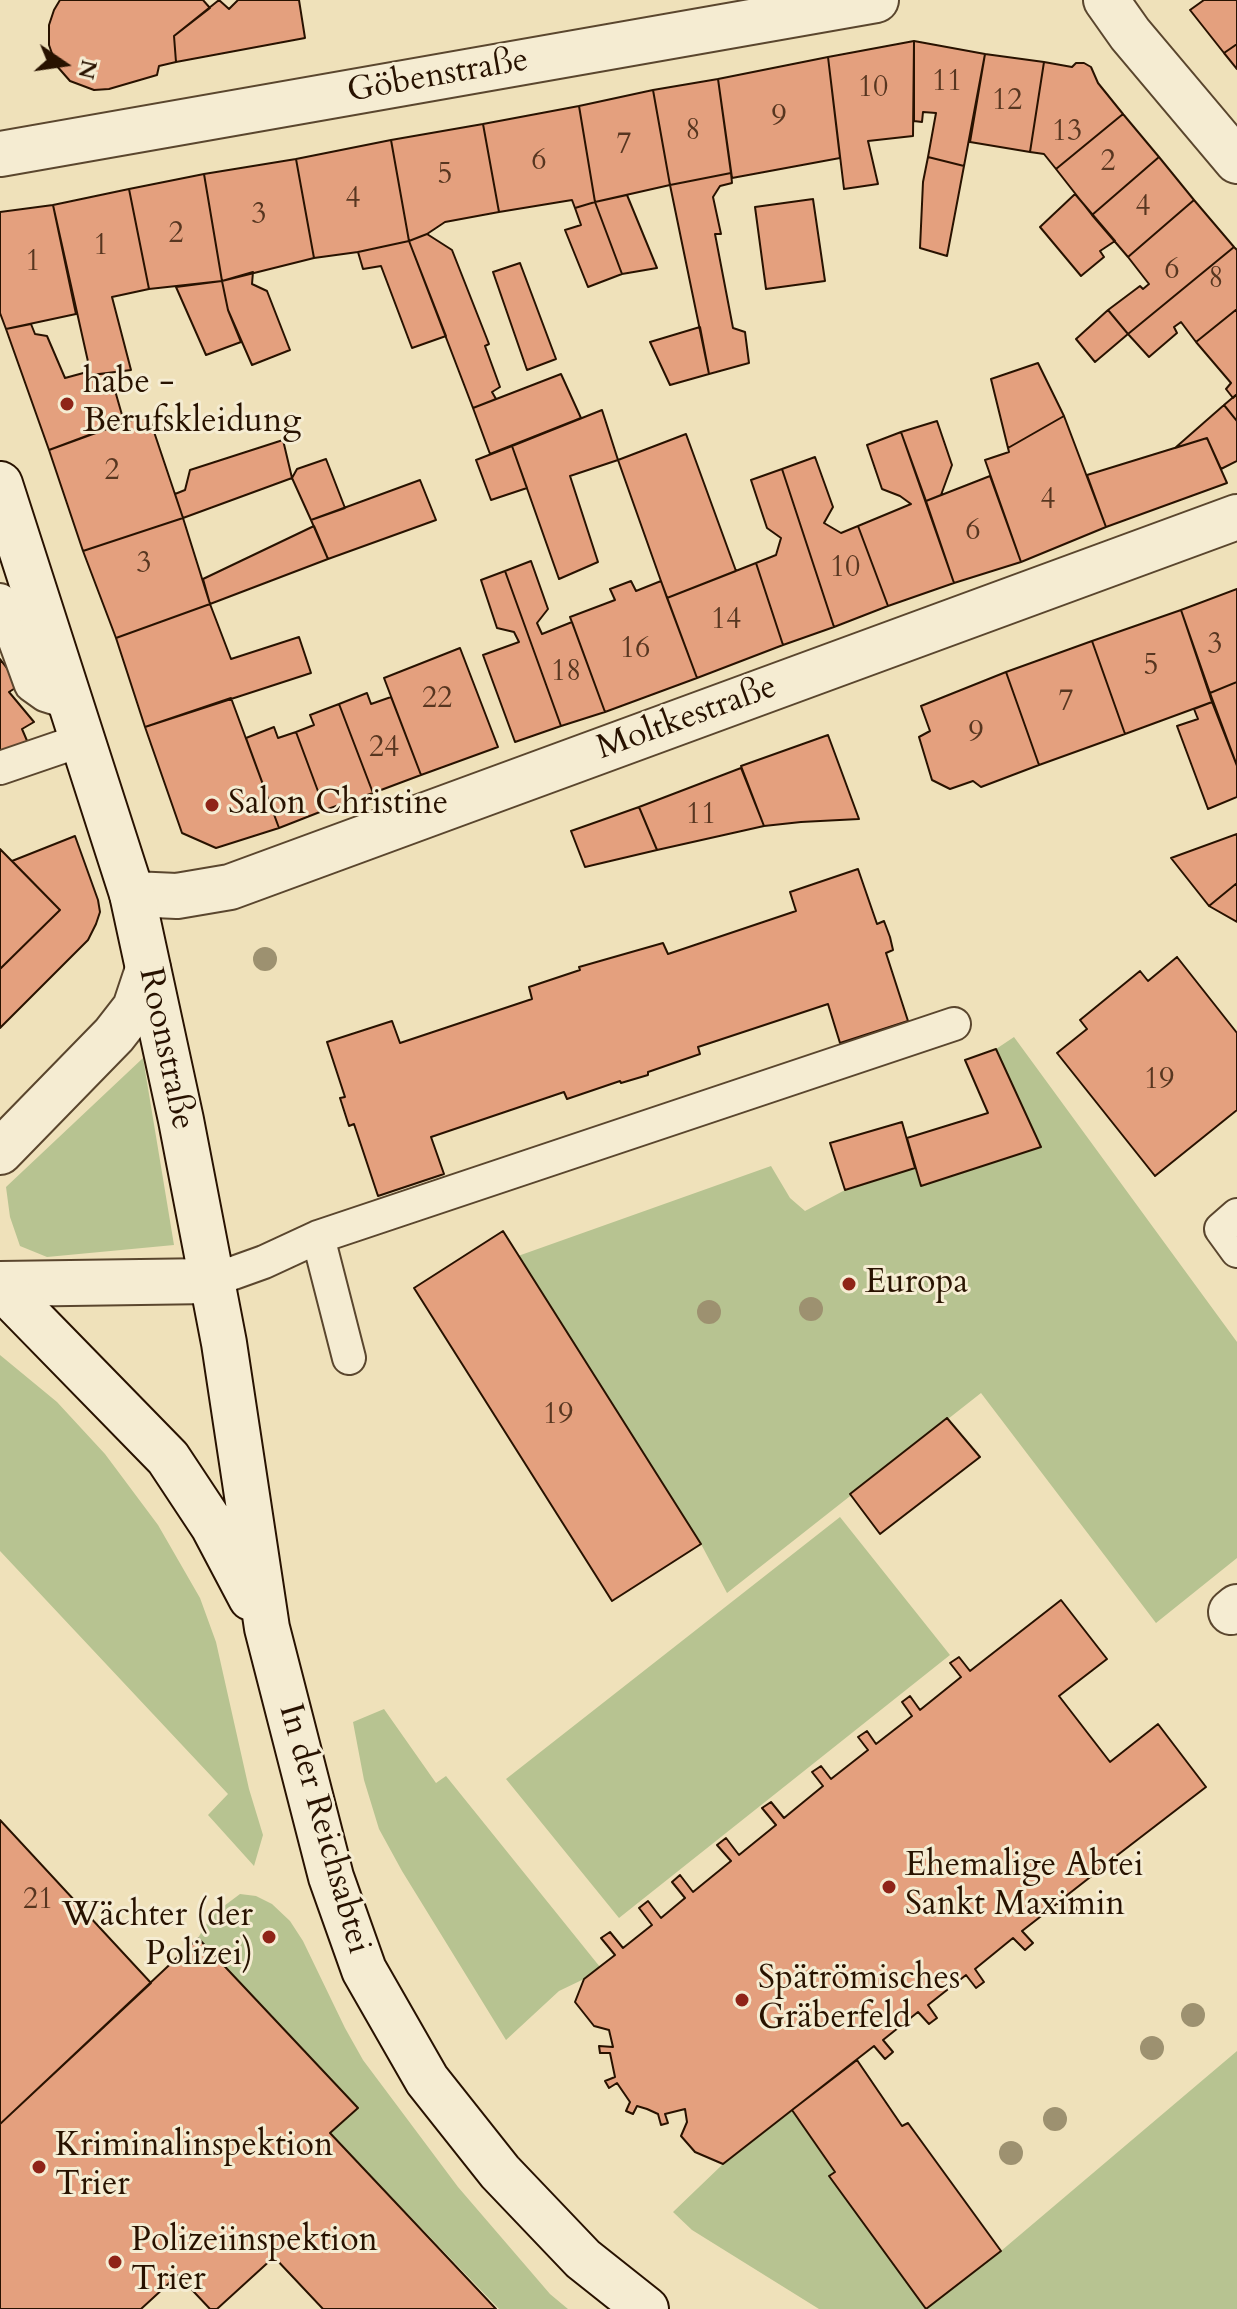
<!DOCTYPE html>
<html>
<head>
<meta charset="utf-8">
<style>
  body { margin:0 }
  #map { position:relative; width:1237px; height:2309px; overflow:hidden; background:#efe1ba; font-family:Cardo,serif }
  canvas { display:block }
  .north { position:absolute; left:24px; top:24px; width:80px; height:80px; -webkit-text-stroke:6px #f5ecd2; paint-order:stroke; rotate:103deg; font-size:22px; font-weight:700; line-height:32px; text-align:center; color:#281200 }
  .north::after { content:''; display:block; margin:auto; width:28px; height:36px; background:#281200; clip-path:polygon(50% 0,100% 100%,50% 72%,0 100%) }
</style>
</head>
<body>
<div id="map">
<canvas width="1237" height="2309"></canvas>
<div class="north">N</div>
</div>
<script>
const ctx = document.querySelector('canvas').getContext('2d');
ctx.lineJoin = 'round';
function fill(path, color) {
  ctx.fillStyle = color;
  ctx.fill(path, 'evenodd');
}
function toPath(rows) {
  const path = new Path2D();
  for (const r of rows) {
    path.moveTo(r[0], r[1]);
    for (let i = 2; i < r.length; i += 2) path.lineTo(r[i], r[i + 1]);
  }
  return path;
}
function stroke(path, color, width, dash) {
  ctx.strokeStyle = color;
  ctx.lineWidth = width;
  ctx.lineCap = dash ? 'butt' : 'round';
  ctx.setLineDash(dash || []);
  ctx.stroke(path);
}
function drawText(font, color, halo, rows, align = 'center') {
  ctx.font = font + ' Cardo,serif';
  ctx.lineWidth = 6;
  ctx.setLineDash([]);
  ctx.textBaseline = 'middle';
  ctx.strokeStyle = halo;
  ctx.fillStyle = color;
  for (const [text, x, y, turn = 0] of rows) {
    ctx.save();
    ctx.translate(x, y);
    ctx.rotate((+turn || 0) * Math.PI / 180);
    ctx.textAlign = isNaN(turn) ? turn : align;
    if (halo) ctx.strokeText(text, 0, 0);
    ctx.fillText(text, 0, 0);
    ctx.restore();
  }
}
const green = toPath([
  [1014,1037,1237,1342,1237,1558,1156,1623,981,1393,727,1593,701,1544,518,1256,771,1166,790,1198,805,1211,845,1190,915,1168,921,1185,1041,1147,996,1049],
  [143,1058,174,1245,47,1257,20,1246,10,1217,6,1187],
  [0,1355,57,1402,105,1454,158,1525,200,1598,216,1642,249,1789,263,1835,254,1866,208,1815,228,1794,0,1551],
  [840,1517,950,1655,619,1918,506,1779],
  [384,1709,436,1783,446,1776,600,1967,584,1979,559,1991,506,2040,402,1871,379,1829,364,1780,353,1722],
  [240,1894,256,1896,272,1904,290,1921,303,1941,345,2028,363,2060,458,2187,550,2294,568,2309,499,2309,330,2133,357,2107,198,1938,212,1915],
  [1237,2051,1237,2309,819,2309,692,2230,673,2212,723,2164,792,2110,926,2309,1001,2251]
]);
const building = toPath([
  [60,0,203,0,210,8,174,36,176,62,159,66,157,75,109,89,94,90,70,81,56,65,49,45,49,25,54,10,60,0],
  [219,0,229,9,238,0,299,0,305,38,176,62,174,36,219,0],
  [1204,0,1237,0,1237,44,1224,53,1190,10,1204,0],
  [914,41,985,54,964,166,928,157,936,113,923,112,922,122,914,121,914,41],
  [914,41,913,136,868,141,878,184,844,189,828,57,914,41],
  [1237,44,1237,69,1224,53,1237,44],
  [985,54,1044,62,1030,152,970,142,985,54],
  [828,57,840,158,732,178,718,79,828,57],
  [1044,62,1072,67,1076,63,1084,63,1091,67,1098,83,1123,114,1056,169,1044,154,1030,152,1044,62],
  [718,79,731,173,670,185,653,90,718,79],
  [653,90,670,185,595,202,579,106,653,90],
  [579,106,595,202,575,208,572,200,499,212,483,124,579,106],
  [1123,114,1159,157,1092,215,1056,169,1123,114],
  [483,124,499,212,445,222,427,234,409,241,391,140,483,124],
  [391,140,409,241,358,252,314,258,296,159,391,140],
  [928,157,964,166,947,256,920,248,923,182,928,157],
  [1159,157,1194,200,1128,257,1092,215,1159,157],
  [296,159,314,258,222,281,204,174,296,159],
  [731,173,732,183,720,186,713,197,721,234,715,234,733,328,745,332,749,363,709,374,670,185,731,173],
  [204,174,222,281,149,289,129,189,204,174],
  [129,189,149,289,112,297,131,370,91,375,53,205,129,189],
  [1075,194,1115,241,1100,251,1104,257,1081,276,1040,227,1075,194],
  [627,195,657,268,622,274,595,202,627,195],
  [813,199,825,281,766,289,755,207,813,199],
  [1194,200,1234,247,1128,334,1108,310,1140,286,1143,289,1149,284,1128,257,1194,200],
  [595,202,622,274,588,287,565,230,581,225,575,208,595,202],
  [53,205,76,314,6,329,0,313,0,212,53,205],
  [427,234,452,250,489,344,485,346,500,387,492,392,496,399,473,408,409,241,427,234],
  [409,241,446,336,412,348,381,266,363,269,358,252,409,241],
  [1234,247,1237,250,1237,309,1196,342,1181,322,1174,327,1177,333,1149,357,1128,334,1234,247],
  [520,263,556,359,527,370,493,272,520,263],
  [253,272,252,284,267,291,290,350,252,365,228,310,222,281,253,272],
  [222,281,228,310,241,342,206,355,176,287,222,281],
  [1237,309,1237,394,1233,398,1226,389,1231,383,1196,342,1237,309],
  [1108,310,1128,334,1095,362,1076,339,1108,310],
  [31,324,35,334,47,336,65,378,87,372,91,375,110,373,124,422,49,450,6,329,31,324],
  [700,327,709,374,670,385,650,342,700,327],
  [1038,363,1064,416,1008,448,991,379,1038,363],
  [561,374,581,418,490,454,473,408,561,374],
  [1237,394,1237,421,1224,405,1237,394],
  [1224,405,1237,421,1237,461,1221,469,1207,438,1175,448,1224,405],
  [602,410,618,460,570,476,598,562,559,579,512,446,602,410],
  [148,414,183,518,83,551,49,450,148,414],
  [1064,416,1106,527,1021,562,985,460,1009,452,1008,448,1064,416],
  [937,421,952,465,941,495,926,501,901,432,937,421],
  [901,432,954,583,888,606,858,526,911,504,900,496,882,489,867,445,901,432],
  [686,434,736,571,667,598,618,460,686,434],
  [1207,438,1227,483,1106,527,1087,475,1207,438],
  [283,440,292,478,183,518,175,494,185,490,190,470,283,440],
  [512,446,527,488,491,500,476,460,512,446],
  [815,457,833,507,824,523,841,533,858,526,888,606,834,627,782,469,815,457],
  [326,459,345,508,311,520,292,478,297,469,326,459],
  [782,469,834,627,783,645,756,563,776,555,781,538,767,528,751,480,782,469],
  [990,476,1021,562,954,583,926,501,990,476],
  [420,480,436,520,328,559,311,520,420,480],
  [183,518,210,604,116,638,83,551,183,518],
  [314,526,328,559,210,604,203,579,314,526],
  [531,561,548,609,537,623,542,634,572,622,605,712,561,726,505,571,531,561],
  [756,563,783,645,697,678,667,598,756,563],
  [505,571,561,726,515,742,483,655,519,642,514,632,497,628,481,580,505,571],
  [631,581,636,591,661,581,697,678,605,712,570,617,615,600,610,589,631,581],
  [1237,589,1237,682,1210,693,1181,610,1237,589],
  [210,604,231,659,299,637,311,673,145,727,116,638,210,604],
  [1181,610,1212,702,1125,734,1092,641,1181,610],
  [1092,641,1125,734,1039,765,1006,672,1092,641],
  [460,648,498,747,421,775,384,678,460,648],
  [0,659,20,685,9,692,34,722,22,729,28,743,0,753,0,659],
  [1006,672,1039,765,981,787,973,781,950,789,932,780,919,737,930,731,921,706,1006,672],
  [1237,682,1237,766,1210,693,1237,682],
  [367,693,371,704,391,697,421,775,373,793,339,704,367,693],
  [231,698,279,828,216,848,182,833,145,727,231,698],
  [1212,702,1237,766,1237,797,1208,809,1177,726,1198,719,1194,709,1212,702],
  [339,704,373,793,325,810,296,732,314,725,310,715,339,704],
  [274,727,278,738,296,732,325,810,279,828,246,738,274,727],
  [828,735,859,819,801,822,764,826,741,766,828,735],
  [741,768,764,826,657,850,639,807,741,768],
  [639,807,657,850,585,867,571,831,639,807],
  [1237,834,1237,883,1209,906,1171,858,1237,834],
  [75,836,98,900,100,912,96,924,88,940,0,1028,0,969,60,910,12,861,75,836],
  [0,849,60,910,0,969,0,849],
  [858,869,877,924,884,921,890,937,893,950,886,953,908,1021,840,1043,828,1004,698,1047,700,1054,648,1072,648,1075,621,1083,620,1081,567,1099,564,1092,431,1137,444,1174,378,1196,354,1124,349,1126,340,1098,345,1097,327,1042,392,1021,400,1043,532,999,529,987,580,970,579,967,663,943,668,954,796,911,790,892,858,869],
  [1237,883,1237,922,1209,906,1237,883],
  [1177,957,1237,1033,1237,1110,1155,1176,1057,1053,1087,1029,1080,1020,1140,971,1148,981,1177,957],
  [996,1049,1041,1147,921,1186,907,1138,988,1113,965,1060,996,1049],
  [902,1122,915,1168,845,1190,830,1143,902,1122],
  [503,1231,701,1544,612,1601,414,1288,503,1231],
  [947,1418,980,1457,880,1534,850,1494,947,1418],
  [1061,1600,1107,1659,1059,1696,1110,1762,1158,1724,1206,1787,1115,1857,1124,1868,1115,1875,1107,1864,1066,1896,1077,1909,1068,1915,1058,1903,1022,1931,1033,1943,1025,1950,1013,1938,975,1969,984,1982,976,1988,966,1975,928,2005,937,2018,929,2024,918,2012,883,2040,893,2052,885,2059,874,2046,723,2164,695,2152,681,2136,687,2122,685,2109,665,2114,668,2123,661,2125,658,2114,647,2109,637,2106,633,2114,626,2111,630,2102,617,2083,609,2088,605,2081,615,2077,610,2053,600,2053,599,2046,613,2047,609,2030,594,2026,575,2002,584,1979,615,1955,601,1938,610,1932,623,1948,652,1925,639,1908,648,1901,661,1918,685,1898,672,1882,680,1875,693,1892,731,1861,717,1845,726,1838,739,1855,776,1825,762,1808,771,1802,784,1818,823,1786,812,1772,821,1766,831,1779,868,1750,858,1737,867,1731,876,1744,912,1716,902,1702,910,1696,920,1710,961,1677,950,1663,959,1657,970,1671,1061,1600],
  [0,1820,151,1983,0,2124,0,1820],
  [198,1938,358,2108,330,2133,496,2309,323,2309,274,2257,217,2309,210,2309,178,2275,141,2309,0,2309,0,2124,198,1938],
  [857,2060,902,2126,908,2123,1001,2251,926,2309,829,2176,835,2172,792,2110,857,2060]
]);
const lane = toPath([
  [0,600,31,685,45,695,70,703],
  [0,768,82,740],
  [1237,1215,1221,1229,1237,1251],
  [318,1237,349,1358],
  [211,1281,264,1262,318,1237,954,1024]
]);
const street = toPath([
  [1106,0,1130,34,1237,161],
  [0,154,876,0],
  [132,894,177,896,230,887,1237,517],
  [0,1152,114,1035,135,1008,148,969],
  [0,1284,211,1281],
  [1231,1612,1237,1607]
]);
const secondary = toPath([
  [0,484,132,894,181,1120,224,1343,267,1628,331,1877,364,1970,427,2080,500,2172,583,2259,646,2309],
  [0,1286,168,1458,213,1526,251,1598]
]);
const trees = [
  [265,959],
  [811,1309],
  [709,1312],
  [1193,2015],
  [1152,2048],
  [1055,2119],
  [1011,2153]
];
const markers = [
  [67,404,8,"#8f2418"],
  [212,805,8,"#8f2418"],
  [849,1284,8,"#8f2418"],
  [889,1887,8,"#8f2418"],
  [269,1937,8,"#8f2418"],
  [742,2000,8,"#8f2418"],
  [39,2167,8,"#8f2418"],
  [115,2262,8,"#8f2418"]
];
const numberNames = [
  ["11",947,83],
  ["10",873,89],
  ["12",1007,102],
  ["9",779,118],
  ["8",693,132],
  ["13",1067,133],
  ["7",624,146],
  ["6",539,162],
  ["2",1108,163],
  ["5",445,176],
  ["4",353,200],
  ["4",1143,208],
  ["3",259,216],
  ["2",176,235],
  ["1",101,247],
  ["1",33,263],
  ["6",1172,271],
  ["8",1216,280],
  ["2",112,472],
  ["4",1048,501],
  ["6",973,532],
  ["3",144,565],
  ["10",845,569],
  ["14",726,621],
  ["3",1215,646],
  ["16",635,650],
  ["5",1151,667],
  ["18",566,673],
  ["22",437,700],
  ["7",1066,703],
  ["9",976,734],
  ["24",384,749],
  ["11",701,816],
  ["19",1159,1081],
  ["19",558,1416],
  ["21",38,1901]
];
const streetNames = [
  ["Göbenstraße",438,77,-10],
  ["Moltkestraße",687,719,-20],
  ["Roonstraße",165,1049,78],
  ["In der Reichsabtei",323,1829,74]
];
const poiNames = [
  ["habe -",83,384],
  ["Berufskleidung",83,423],
  ["Salon Christine",228,805],
  ["Europa",865,1284],
  ["Ehemalige Abtei",905,1867],
  ["Sankt Maximin",905,1906],
  ["Wächter (der",253,1917,"right"],
  ["Polizei)",253,1956,"right"],
  ["Spätrömisches",758,1980],
  ["Gräberfeld",758,2019],
  ["Kriminalinspektion",55,2147],
  ["Trier",55,2186],
  ["Polizeiinspektion",131,2242],
  ["Trier",131,2281]
];
fill(green, '#b7c391');
fill(building, '#e4a07e');
stroke(building, '#281200', 2);
stroke(lane, '#5a462e', 36);
stroke(street, '#5a462e', 48);
stroke(secondary, '#281200', 48);
stroke(lane, '#f5ecd2', 32);
stroke(street, '#f5ecd2', 44);
stroke(secondary, '#f5ecd2', 44);
ctx.fillStyle = '#9d9170';
for (const [x, y] of trees) {
  ctx.beginPath();
  ctx.arc(x, y, 12, 0, 2 * Math.PI);
  ctx.fill();
}
for (const [x, y, r, color] of markers) {
  const dot = new Path2D();
  dot.arc(x, y, r, 0, 2 * Math.PI);
  ctx.fillStyle = color;
  ctx.fill(dot);
  stroke(dot, '#f5ecd2', 3);
}
drawText('30px', '#573620', null, numberNames);
drawText('34px', '#281200', '#f5ecd2', streetNames);
drawText('34px', '#281200', '#f5ecd2', poiNames, 'left');
</script>
</body>
</html>
